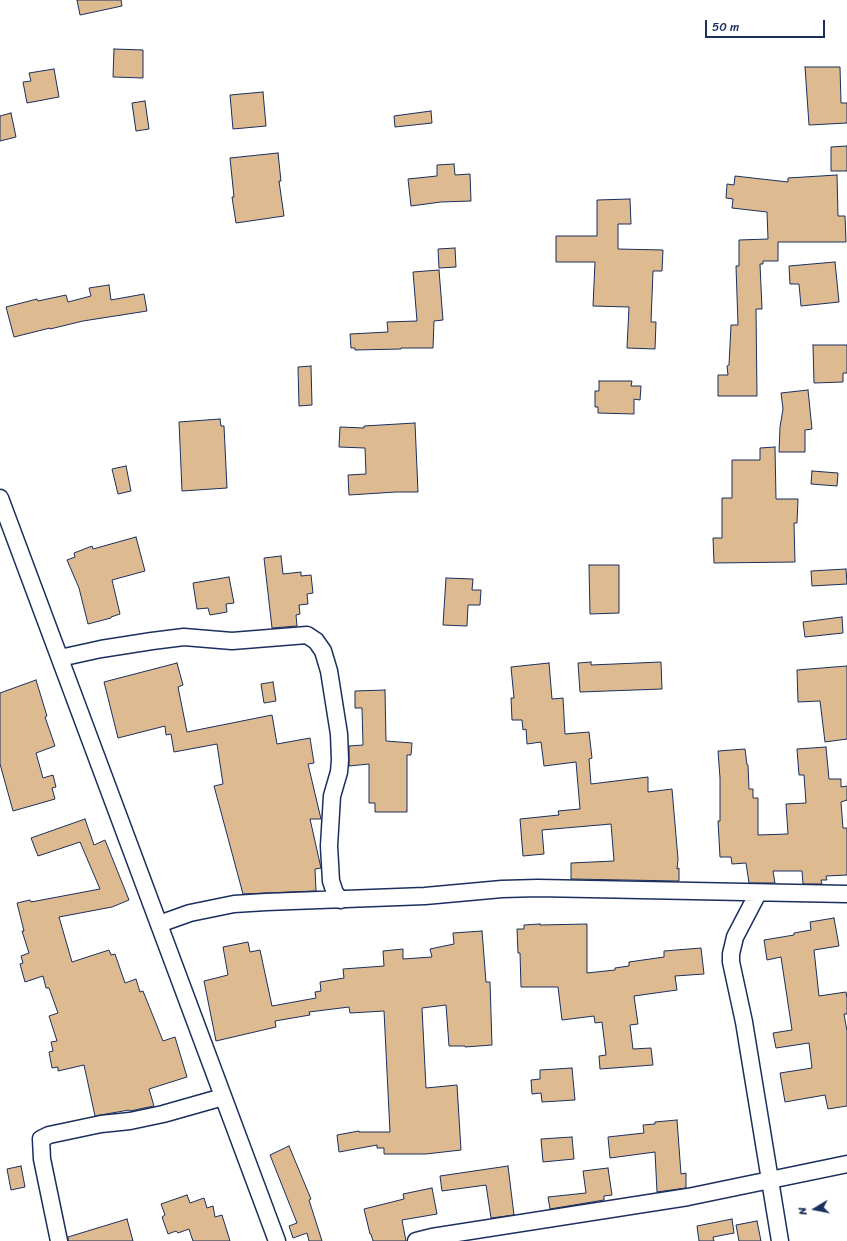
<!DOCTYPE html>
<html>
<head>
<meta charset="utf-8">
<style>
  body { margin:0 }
  #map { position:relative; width:847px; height:1241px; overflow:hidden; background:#fff; font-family:Sriracha,sans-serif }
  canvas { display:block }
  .north { position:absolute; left:795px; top:1189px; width:40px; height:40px; -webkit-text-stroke:3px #fff; paint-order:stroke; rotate:260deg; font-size:11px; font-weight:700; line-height:16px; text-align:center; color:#1b2f5e }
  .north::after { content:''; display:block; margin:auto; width:14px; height:18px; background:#1b2f5e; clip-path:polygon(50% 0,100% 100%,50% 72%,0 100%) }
  .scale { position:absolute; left:705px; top:20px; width:120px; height:18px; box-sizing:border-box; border:2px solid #1b2f5e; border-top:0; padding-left:5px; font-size:12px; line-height:14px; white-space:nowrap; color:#1b2f5e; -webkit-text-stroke:3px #fff; paint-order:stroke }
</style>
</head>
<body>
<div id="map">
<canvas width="847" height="1241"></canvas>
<div class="north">N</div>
<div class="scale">50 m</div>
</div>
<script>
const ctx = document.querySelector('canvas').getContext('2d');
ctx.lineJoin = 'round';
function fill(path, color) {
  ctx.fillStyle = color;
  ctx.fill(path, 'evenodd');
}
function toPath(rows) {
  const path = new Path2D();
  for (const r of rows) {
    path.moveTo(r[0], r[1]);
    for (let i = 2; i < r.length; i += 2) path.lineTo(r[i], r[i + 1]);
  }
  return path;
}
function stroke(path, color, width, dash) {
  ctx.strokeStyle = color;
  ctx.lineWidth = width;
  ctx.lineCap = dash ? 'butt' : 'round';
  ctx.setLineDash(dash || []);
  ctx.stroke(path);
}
const building = toPath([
  [77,0,121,0,122,6,80,15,77,0],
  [114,49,143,50,143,78,113,77,114,49],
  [805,67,840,67,841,103,847,103,847,123,809,125,805,67],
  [54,69,59,97,27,103,23,82,31,81,29,73,54,69],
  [263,92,266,126,233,129,230,95,263,92],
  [145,101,149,129,136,131,132,103,145,101],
  [431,111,432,123,395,127,394,116,431,111],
  [11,113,16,137,0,141,0,116,11,113],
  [847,146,847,171,831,171,831,147,847,146],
  [278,153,281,181,279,181,284,216,236,223,232,197,234,197,230,158,278,153],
  [454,164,455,175,470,174,471,201,441,202,411,206,408,179,437,176,437,165,454,164],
  [837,175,838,216,845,216,846,242,778,242,778,261,763,261,763,264,760,264,762,309,756,309,757,396,718,396,718,375,728,375,727,366,729,365,731,325,738,325,736,266,739,266,739,240,768,239,767,212,732,208,733,199,726,198,727,184,734,185,735,176,788,182,788,178,837,175],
  [630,199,631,224,618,224,618,249,663,250,662,271,653,271,651,322,656,322,655,349,627,348,629,307,593,306,595,262,556,262,556,236,597,236,597,200,630,199],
  [455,248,456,267,439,268,438,249,455,248],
  [835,262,839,302,801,306,799,284,790,284,789,266,835,262],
  [439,270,443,320,434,321,433,348,401,348,401,349,355,350,355,348,351,348,350,334,388,332,387,322,417,321,413,272,439,270],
  [109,285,111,300,144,294,147,311,83,321,50,329,50,328,14,337,6,307,37,299,38,301,66,295,68,302,91,296,89,288,109,285],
  [813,345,847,345,847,373,843,373,843,382,814,383,813,345],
  [311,366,312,405,299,406,298,367,311,366],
  [599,381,632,381,631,386,641,386,640,400,634,399,634,414,598,413,598,407,595,407,595,391,599,391,599,381],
  [808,390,812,429,805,430,805,452,779,452,780,427,783,409,781,393,808,390],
  [220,419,221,426,224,426,227,488,182,491,179,422,220,419],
  [415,423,418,492,396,492,349,495,348,475,366,474,365,448,339,447,340,427,364,428,364,426,415,423],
  [775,447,776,499,798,499,797,523,794,523,795,562,714,563,713,538,722,538,722,498,732,498,732,460,760,460,760,448,775,447],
  [126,466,131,491,118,494,112,469,126,466],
  [812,471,838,473,837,486,811,484,812,471],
  [136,537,145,571,112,580,120,614,111,617,111,618,88,624,79,588,67,560,75,557,74,553,92,546,93,549,136,537],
  [281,556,283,574,301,572,301,576,311,575,313,593,307,594,308,604,299,605,300,614,296,615,297,626,272,628,264,558,281,556],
  [589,565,619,565,619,613,590,614,589,565],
  [846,569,847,584,812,586,811,571,846,569],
  [229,577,234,603,226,604,227,612,210,615,208,608,197,609,193,583,229,577],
  [446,578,473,579,472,590,481,590,480,605,468,605,467,626,443,625,446,578],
  [842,617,843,633,805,637,803,622,842,617],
  [591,662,591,665,661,662,662,689,580,692,578,663,591,662],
  [177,663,183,685,178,687,187,732,272,715,277,744,310,738,314,763,308,764,321,819,310,819,321,868,315,869,316,891,243,894,214,786,223,784,217,744,174,752,171,734,166,735,165,726,118,738,104,682,177,663],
  [549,663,552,699,563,698,565,734,589,732,592,758,589,759,591,784,648,777,648,792,672,789,678,859,677,869,679,868,679,881,571,879,571,863,614,861,611,824,542,830,544,854,523,856,520,819,559,815,558,811,580,809,576,762,544,766,541,742,527,744,526,729,523,730,522,720,512,720,511,698,514,698,511,667,549,663],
  [847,666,847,739,825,742,820,701,798,702,797,670,847,666],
  [36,680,47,716,45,717,55,746,36,753,43,778,53,775,56,787,52,788,55,799,13,811,0,764,0,693,36,680],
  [273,682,276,701,264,703,261,684,273,682],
  [385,690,386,741,412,743,411,755,407,755,407,812,375,812,375,803,369,803,369,764,349,766,349,746,363,745,362,708,355,708,355,691,385,690],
  [826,747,829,779,841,779,841,787,847,786,847,800,841,802,843,828,847,828,847,875,826,876,827,880,821,880,822,884,803,884,802,871,773,871,775,883,749,883,746,863,732,864,731,857,720,857,718,821,720,821,720,778,718,751,745,749,747,765,748,765,749,789,753,789,753,798,758,798,758,835,788,834,786,804,806,803,804,775,799,775,797,749,826,747],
  [85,819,94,845,105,840,129,900,112,907,59,917,72,962,109,950,111,955,115,954,125,983,136,979,140,992,143,991,163,1041,175,1037,187,1077,149,1089,154,1106,130,1111,129,1110,95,1116,84,1065,58,1071,58,1067,52,1068,49,1052,53,1051,51,1042,57,1041,49,1016,58,1013,49,988,46,988,43,976,25,982,20,964,23,963,21,956,29,953,22,931,24,931,17,903,30,900,31,902,100,889,80,842,38,856,31,838,85,819],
  [834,918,839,946,814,950,819,996,846,992,847,998,847,1014,844,1014,847,1031,847,1106,828,1109,825,1095,785,1102,780,1073,812,1068,809,1043,776,1048,773,1033,792,1030,781,957,767,960,764,940,794,935,794,933,811,930,810,922,834,918],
  [540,924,540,925,587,924,587,973,615,970,615,968,629,966,629,962,664,957,664,951,701,948,704,974,675,976,677,990,634,996,638,1024,630,1025,633,1049,651,1048,653,1065,600,1069,599,1056,606,1055,602,1022,595,1023,594,1016,562,1020,558,987,521,987,520,953,518,953,517,929,524,929,524,925,540,924],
  [482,931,486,982,490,982,492,1045,465,1047,465,1046,449,1046,446,1005,422,1008,426,1088,457,1085,461,1150,426,1154,384,1154,384,1148,377,1148,377,1145,339,1152,337,1135,359,1131,359,1132,390,1132,384,1011,350,1013,349,1007,309,1012,310,1015,275,1021,276,1027,216,1041,204,981,228,975,223,947,248,942,250,952,260,950,272,1006,316,998,315,992,321,991,320,982,344,978,343,969,384,966,383,951,403,949,403,959,432,957,430,949,454,944,453,933,482,931],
  [572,1068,575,1100,542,1102,541,1093,532,1094,531,1080,540,1079,540,1070,572,1068],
  [677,1120,681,1174,686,1173,686,1188,657,1192,655,1152,610,1158,608,1137,644,1133,643,1125,655,1124,655,1122,677,1120],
  [572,1137,574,1159,543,1162,541,1139,572,1137],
  [289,1146,311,1199,309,1200,322,1241,309,1241,307,1233,293,1238,289,1226,297,1223,270,1155,289,1146],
  [21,1166,25,1187,11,1190,7,1169,21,1166],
  [508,1166,514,1215,491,1218,486,1185,442,1191,440,1176,508,1166],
  [608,1168,612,1195,604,1196,604,1200,550,1209,548,1197,586,1193,583,1171,608,1168],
  [432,1188,437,1214,402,1220,406,1241,373,1241,371,1234,370,1234,364,1209,404,1199,403,1194,432,1188],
  [187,1195,190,1203,204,1198,207,1208,213,1206,215,1217,222,1215,230,1241,193,1241,189,1229,178,1233,176,1231,168,1234,162,1217,165,1215,161,1204,187,1195],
  [127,1219,133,1241,68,1241,68,1237,127,1219],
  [732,1219,734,1233,713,1237,714,1241,699,1241,697,1226,732,1219],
  [757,1221,761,1241,739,1241,736,1225,757,1221]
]);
const street = toPath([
  [0,498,277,1241],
  [60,658,101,649,152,641,184,637,232,641,307,635,316,641,323,651,329,671,339,734,340,760,339,772,332,796,329,846,331,881,335,893,341,900],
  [758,893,735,937,731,954,731,962,744,1022,780,1241],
  [159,924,190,913,234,904,266,902,425,896,502,889,538,888,847,894],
  [59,1241,42,1159,41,1139,49,1135,101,1124,130,1121,163,1114,223,1097],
  [416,1241,432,1237,688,1197,847,1164]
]);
fill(building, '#deba90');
stroke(building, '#1b2f5e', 1);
stroke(street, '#1b2f5e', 19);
stroke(street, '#fff', 16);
</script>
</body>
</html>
